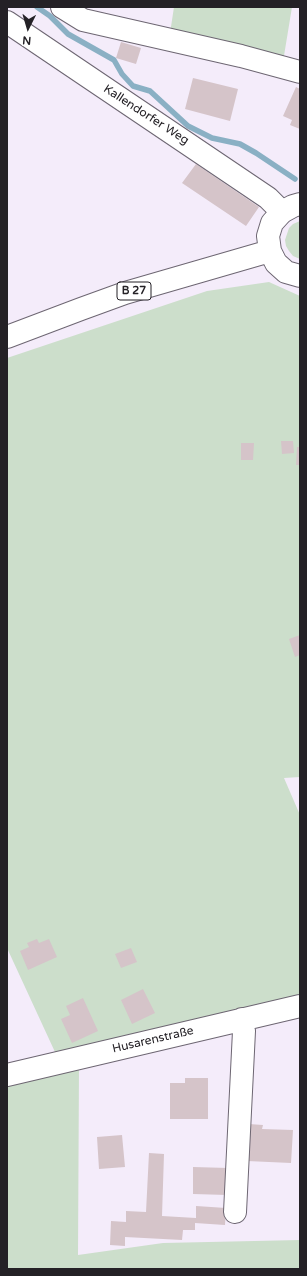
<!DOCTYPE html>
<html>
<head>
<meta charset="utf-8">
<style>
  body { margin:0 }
  #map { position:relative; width:307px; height:1276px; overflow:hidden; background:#f4ecfa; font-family:"Varela Round",sans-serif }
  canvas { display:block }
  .frame { position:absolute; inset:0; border:8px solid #242126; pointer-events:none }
  .north { position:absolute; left:8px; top:8px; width:40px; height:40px; -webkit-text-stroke:3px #fff; paint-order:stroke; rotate:185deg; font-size:11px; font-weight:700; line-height:16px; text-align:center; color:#242126 }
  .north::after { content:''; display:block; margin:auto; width:14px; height:18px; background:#242126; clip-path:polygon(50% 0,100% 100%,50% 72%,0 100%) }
</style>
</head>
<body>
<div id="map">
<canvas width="307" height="1276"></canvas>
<div class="frame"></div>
<div class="north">N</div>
</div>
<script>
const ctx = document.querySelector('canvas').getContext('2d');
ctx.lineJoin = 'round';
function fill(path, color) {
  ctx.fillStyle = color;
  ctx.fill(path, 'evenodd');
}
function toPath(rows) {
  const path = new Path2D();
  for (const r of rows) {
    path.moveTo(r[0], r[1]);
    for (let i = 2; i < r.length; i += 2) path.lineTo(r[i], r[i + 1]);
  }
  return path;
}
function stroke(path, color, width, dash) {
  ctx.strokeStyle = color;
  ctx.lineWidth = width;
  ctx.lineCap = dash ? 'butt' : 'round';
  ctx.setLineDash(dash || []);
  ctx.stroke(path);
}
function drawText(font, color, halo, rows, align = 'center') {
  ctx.font = font + ' "Varela Round",sans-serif';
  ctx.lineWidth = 4;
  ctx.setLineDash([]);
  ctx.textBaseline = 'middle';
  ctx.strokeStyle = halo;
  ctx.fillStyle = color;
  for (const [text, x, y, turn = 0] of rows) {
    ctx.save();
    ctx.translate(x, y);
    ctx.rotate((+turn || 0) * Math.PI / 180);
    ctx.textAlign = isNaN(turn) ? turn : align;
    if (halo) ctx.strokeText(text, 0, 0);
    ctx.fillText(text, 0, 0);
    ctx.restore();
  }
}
const green = toPath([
  [174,7,292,7,282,68,169,40],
  [300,221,300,259,293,256,289,251,286,246,285,240,289,228,293,224],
  [269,282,300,296,300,777,284,778,300,815,300,997,61,1054,55,1052,7,948,7,358,207,291],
  [79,1066,78,1255,163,1243,300,1240,300,1269,7,1269,7,1082]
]);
const stream = toPath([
  [37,7,50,16,68,34,114,60,122,74,133,86,150,91,188,126,212,138,240,144,256,153,295,179]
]);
const building = toPath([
  [121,42,141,48,136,64,116,58],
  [193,78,238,89,230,121,185,109],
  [296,87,300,89,300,129,290,125,292,120,283,116],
  [196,164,259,207,246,226,182,183],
  [281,441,293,441,294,453,282,454],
  [241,443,254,443,253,460,241,460],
  [297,447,300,447,300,465,296,465],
  [300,635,300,655,295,657,289,639],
  [37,939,39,943,49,939,57,957,28,970,20,951,29,947,27,943],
  [131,948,137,962,121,968,115,954],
  [143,989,155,1013,132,1024,121,1000],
  [83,998,98,1031,72,1043,61,1019,70,1015,66,1006],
  [185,1078,208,1078,208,1119,170,1119,170,1083,185,1083],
  [249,1124,263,1125,262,1129,293,1130,291,1163,247,1161],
  [122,1135,125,1167,99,1169,97,1137],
  [149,1153,164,1154,162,1216,196,1218,196,1206,226,1208,225,1225,195,1223,195,1230,183,1230,182,1240,125,1237,125,1246,110,1245,111,1221,126,1222,126,1211,146,1212],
  [193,1167,228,1168,227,1195,193,1194]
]);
const minor = toPath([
  [62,7,83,20,241,56,300,72],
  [7,22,268,198,282,212],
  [7,1075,300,1006],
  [235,1212,244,1031,242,1019]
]);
const major = toPath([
  [300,204,293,206,282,212,272,223,268,236,270,251,276,263,286,272,300,276],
  [7,337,81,309,125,293,270,251]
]);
const shields = [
  [134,291,34]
];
const shieldNames = [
  ["B 27",134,291]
];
const streetNames = [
  ["Kallendorfer Weg",146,115,33],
  ["Husarenstraße",153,1040,-13]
];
fill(green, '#ccdecb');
stroke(stream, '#8ab0c4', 5.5);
fill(building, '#d5c4c9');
stroke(minor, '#6d6672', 24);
stroke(major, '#6d6672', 24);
stroke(minor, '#fff', 22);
stroke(major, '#fff', 22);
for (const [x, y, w] of shields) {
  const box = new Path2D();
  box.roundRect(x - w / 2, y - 9, w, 18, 3);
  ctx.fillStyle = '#fff';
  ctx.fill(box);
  stroke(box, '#242126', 1);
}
drawText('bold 11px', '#242126', null, shieldNames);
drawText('12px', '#242126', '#fff', streetNames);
</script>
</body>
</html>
